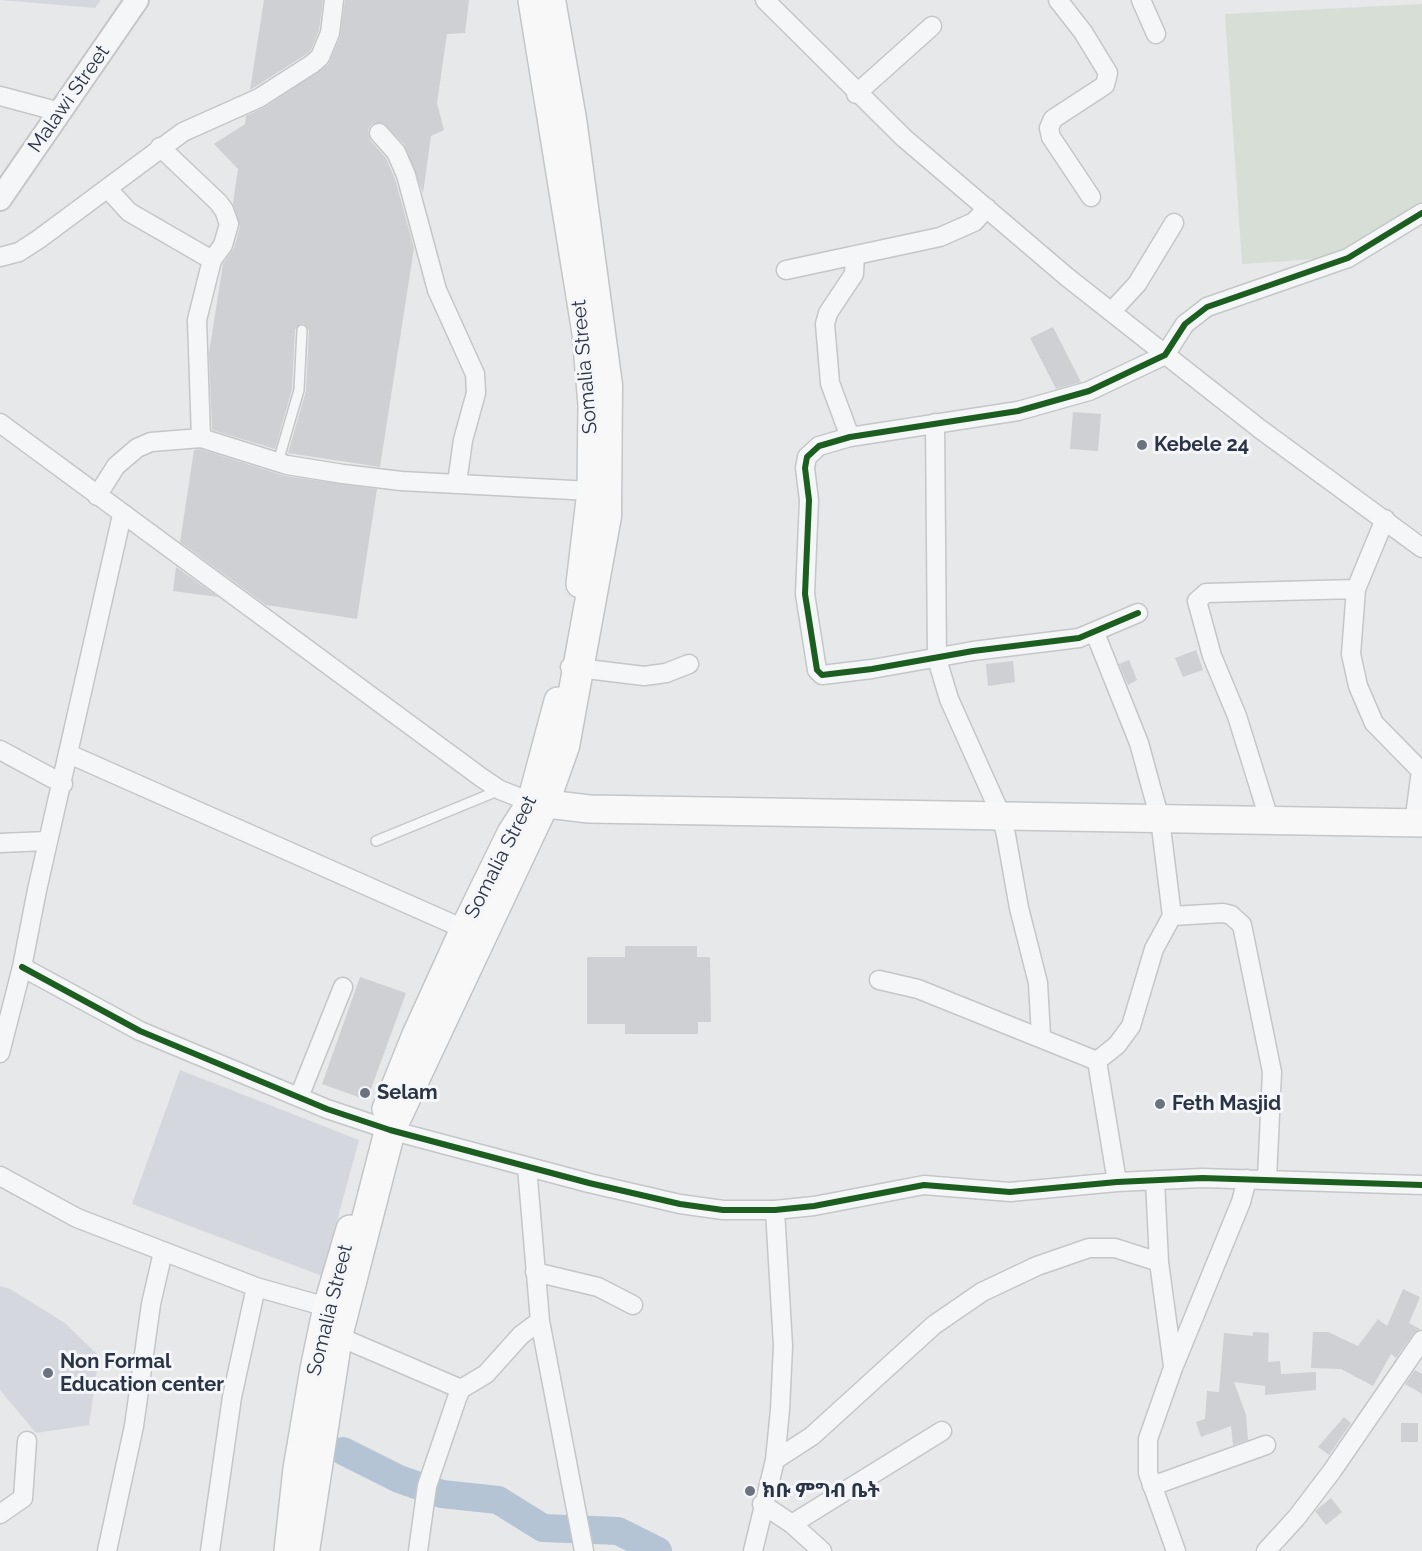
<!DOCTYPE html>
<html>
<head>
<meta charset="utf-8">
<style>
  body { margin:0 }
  canvas { display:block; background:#e6e8ea }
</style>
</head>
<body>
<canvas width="1422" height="1551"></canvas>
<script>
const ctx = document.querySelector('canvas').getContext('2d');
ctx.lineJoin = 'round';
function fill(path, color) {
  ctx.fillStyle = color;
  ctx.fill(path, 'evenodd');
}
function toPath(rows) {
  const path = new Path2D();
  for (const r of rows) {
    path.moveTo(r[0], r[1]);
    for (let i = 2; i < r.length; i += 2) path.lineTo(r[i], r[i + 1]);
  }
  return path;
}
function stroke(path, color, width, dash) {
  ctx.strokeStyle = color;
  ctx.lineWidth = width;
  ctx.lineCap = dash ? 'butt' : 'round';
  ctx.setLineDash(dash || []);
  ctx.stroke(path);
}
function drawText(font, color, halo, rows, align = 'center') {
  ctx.font = font + ' Raleway,"Noto Sans Ethiopic",sans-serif';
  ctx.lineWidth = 6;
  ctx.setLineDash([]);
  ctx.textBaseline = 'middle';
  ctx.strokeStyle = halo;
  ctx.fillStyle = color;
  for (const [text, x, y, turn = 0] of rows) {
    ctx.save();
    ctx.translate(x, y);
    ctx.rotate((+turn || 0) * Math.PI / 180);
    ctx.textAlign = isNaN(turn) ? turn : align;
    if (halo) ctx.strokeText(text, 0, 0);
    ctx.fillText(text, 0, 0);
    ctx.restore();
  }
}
const built = toPath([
  [0,0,101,0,95,8],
  [180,1070,359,1140,322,1276,132,1204],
  [0,1286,10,1289,65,1323,99,1356,89,1425,36,1433,0,1390]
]);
const green = toPath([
  [1422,4,1422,205,1346,257,1242,264,1225,14]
]);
const river = toPath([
  [343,1451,399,1479,442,1494,498,1500,543,1528,618,1531,658,1551]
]);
const building = toPath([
  [264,0,323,0,319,30,311,50,305,55,250,90],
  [345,0,469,0,465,33,447,34,437,103,444,130,431,136,423,193,404,144,383,123,372,124,368,130,370,140,386,158,395,179,414,248,380,467,288,453,306,391,309,330,303,323,295,329,292,389,275,449,212,430,209,353,223,264,234,248,240,226,233,203,238,169,214,144,245,124,246,116,265,107,328,65,340,37],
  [1053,327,1081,382,1056,389,1030,338],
  [1073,412,1101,414,1098,451,1070,449],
  [200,449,285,476,377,489,357,619,266,605,180,542,194,450],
  [176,567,218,597,173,591],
  [1196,650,1203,670,1183,677,1175,658],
  [1129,660,1137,680,1128,685,1119,664],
  [1013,661,1015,682,988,686,986,664],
  [625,946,697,946,697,957,710,957,711,1022,698,1022,698,1034,625,1034,625,1024,587,1024,587,957,625,957],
  [360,977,406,993,367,1100,322,1084],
  [1403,1289,1420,1297,1409,1323,1420,1329,1413,1334,1396,1358,1391,1354,1373,1386,1341,1369,1311,1368,1313,1332,1328,1332,1358,1346,1378,1319,1387,1326],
  [1253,1332,1269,1333,1268,1362,1280,1361,1281,1374,1316,1372,1316,1390,1265,1395,1265,1386,1234,1382,1246,1415,1248,1440,1233,1445,1231,1426,1201,1437,1196,1422,1205,1419,1207,1391,1219,1392,1224,1333,1253,1336],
  [1415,1370,1422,1374,1422,1394,1405,1384],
  [1344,1417,1351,1423,1329,1455,1318,1447],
  [1401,1423,1418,1423,1418,1442,1401,1442],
  [1331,1498,1342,1512,1326,1525,1315,1511]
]);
const service = toPath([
  [278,462,299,390,302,330],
  [376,841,500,790]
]);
const minor = toPath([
  [765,0,904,138,1067,277,1260,429,1422,548],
  [1058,0,1083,32,1108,73,1105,85,1053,119,1049,128,1051,137,1091,197],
  [1141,0,1156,34],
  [856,94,932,26],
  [0,96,60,112],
  [379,133,396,152,406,175,437,290,475,374,476,393,463,440,457,483],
  [160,147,218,202,224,210,229,224,223,245,212,260,197,320,201,438],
  [108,189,129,212,212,260],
  [0,257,19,252,39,239,183,132,259,98,312,64,320,57,330,33,334,0],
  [786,270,940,237,974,222,987,208],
  [1111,312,1137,284,1174,223],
  [0,423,482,778,500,790,531,802],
  [935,423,937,659,949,699,1001,815,1006,835,1019,908,1038,983,1041,1036],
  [850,437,830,383,825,324,828,313,854,274,855,255],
  [97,496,116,466,137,448,151,442,201,438,287,465,343,474,401,481,591,491],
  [1385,519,1356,589,1351,654,1358,686,1374,723,1421,771,1414,823],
  [1138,613,1079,638,973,651,872,669,822,675,817,670,805,594,809,500,805,468,807,457,819,446,850,437,1018,411,1089,391,1165,355,1185,324,1207,307,1348,258,1422,213],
  [1095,633,1139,743,1151,787,1160,819,1172,916,1154,949,1131,1026,1117,1045,1097,1061],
  [570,667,644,676,666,673,689,664],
  [0,750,63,784],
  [69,754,464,929],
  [1270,822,1237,716,1212,656,1197,601,1206,593,1356,589],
  [0,843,47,841],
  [1172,916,1223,913,1231,915,1242,925,1272,1072,1267,1179],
  [22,967,140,1031,327,1109,390,1130,589,1183,680,1204,723,1210,775,1210,814,1206,924,1185,1010,1192,1117,1182,1202,1178,1422,1185],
  [879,980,918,989,1097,1061],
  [0,1053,22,967,37,890,122,515],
  [1097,1061,1117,1182],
  [299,1097,343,987],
  [527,1167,540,1321,584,1551],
  [0,1176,77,1218,256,1287,327,1307],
  [1155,1180,1159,1262,1173,1366],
  [535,1272,598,1287,633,1305],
  [328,1332,461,1389],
  [775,1460,812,1436,934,1325,982,1292,1037,1266,1089,1248,1115,1248,1159,1262],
  [1152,1486,1266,1445],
  [762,1504,792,1524,822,1551],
  [0,1514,23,1498,27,1441],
  [792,1524,942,1431],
  [107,1551,134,1426,151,1304,163,1252],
  [210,1551,232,1397,256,1287],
  [418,1551,427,1486,457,1398,461,1389,486,1374,521,1335,540,1321],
  [753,1551,775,1460,780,1410,783,1346,775,1210],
  [1176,1551,1148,1473,1148,1439,1173,1368,1241,1202,1247,1179],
  [1266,1551,1297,1517,1332,1471,1422,1340]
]);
const tertiary = toPath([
  [0,199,137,0]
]);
const secondary = toPath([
  [532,0,586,333,592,405,591,491,580,584],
  [531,802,589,809,1422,823],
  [386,1109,415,1037,464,929,511,833,531,802,558,701],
  [288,1551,297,1469,314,1369,327,1307,350,1229]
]);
const primary = toPath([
  [304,1551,337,1336,390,1130,543,805,564,746,606,516,607,385,571,119,550,0]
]);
const cycleway = toPath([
  [1138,613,1079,638,973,651,872,669,822,675,817,670,805,594,809,500,805,468,807,457,819,446,850,437,1018,411,1089,391,1165,355,1185,324,1207,307,1348,258,1422,213],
  [22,967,140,1031,327,1109,390,1130,589,1183,680,1204,723,1210,775,1210,814,1206,924,1185,1010,1192,1117,1182,1202,1178,1422,1185]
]);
const markers = [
  [1142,445,6,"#6c737f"],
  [365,1093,6,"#6c737f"],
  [1160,1104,6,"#6c737f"],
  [48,1373,6,"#6c737f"],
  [750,1491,6,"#6c737f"]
];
const streetNames = [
  ["Malawi Street",69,99,-55],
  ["Somalia Street",585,367,-95],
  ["Somalia Street",501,857,-63],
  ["Somalia Street",330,1310,-76]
];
const poiNames = [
  ["Kebele 24",1154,445],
  ["Selam",377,1093],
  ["Feth Masjid",1172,1104],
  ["Non Formal",60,1362],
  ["Education center",60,1385],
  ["ክቡ ምግብ ቤት",762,1491]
];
fill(built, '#d4d7dd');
fill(green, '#d6ded6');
stroke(river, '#b4c4d5', 28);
fill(building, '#ced0d3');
stroke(service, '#c4c6c8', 12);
stroke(minor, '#c4c6c8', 21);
stroke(tertiary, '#c4c6c8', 26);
stroke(secondary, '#c4c6c8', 30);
stroke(primary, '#c2c5c8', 33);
stroke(service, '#f5f6f7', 9);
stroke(minor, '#f5f6f7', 18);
stroke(tertiary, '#f5f6f7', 22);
stroke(secondary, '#f8f8f8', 27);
stroke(primary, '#f8f8f8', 30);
stroke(cycleway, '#1b5e20', 6);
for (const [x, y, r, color] of markers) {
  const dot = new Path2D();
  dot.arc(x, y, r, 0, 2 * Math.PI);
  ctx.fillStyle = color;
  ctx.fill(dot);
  stroke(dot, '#f4f6f9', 2);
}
drawText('20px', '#2b3445', '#f4f6f9', streetNames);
drawText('bold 20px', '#2b3445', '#f4f6f9', poiNames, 'left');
</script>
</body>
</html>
